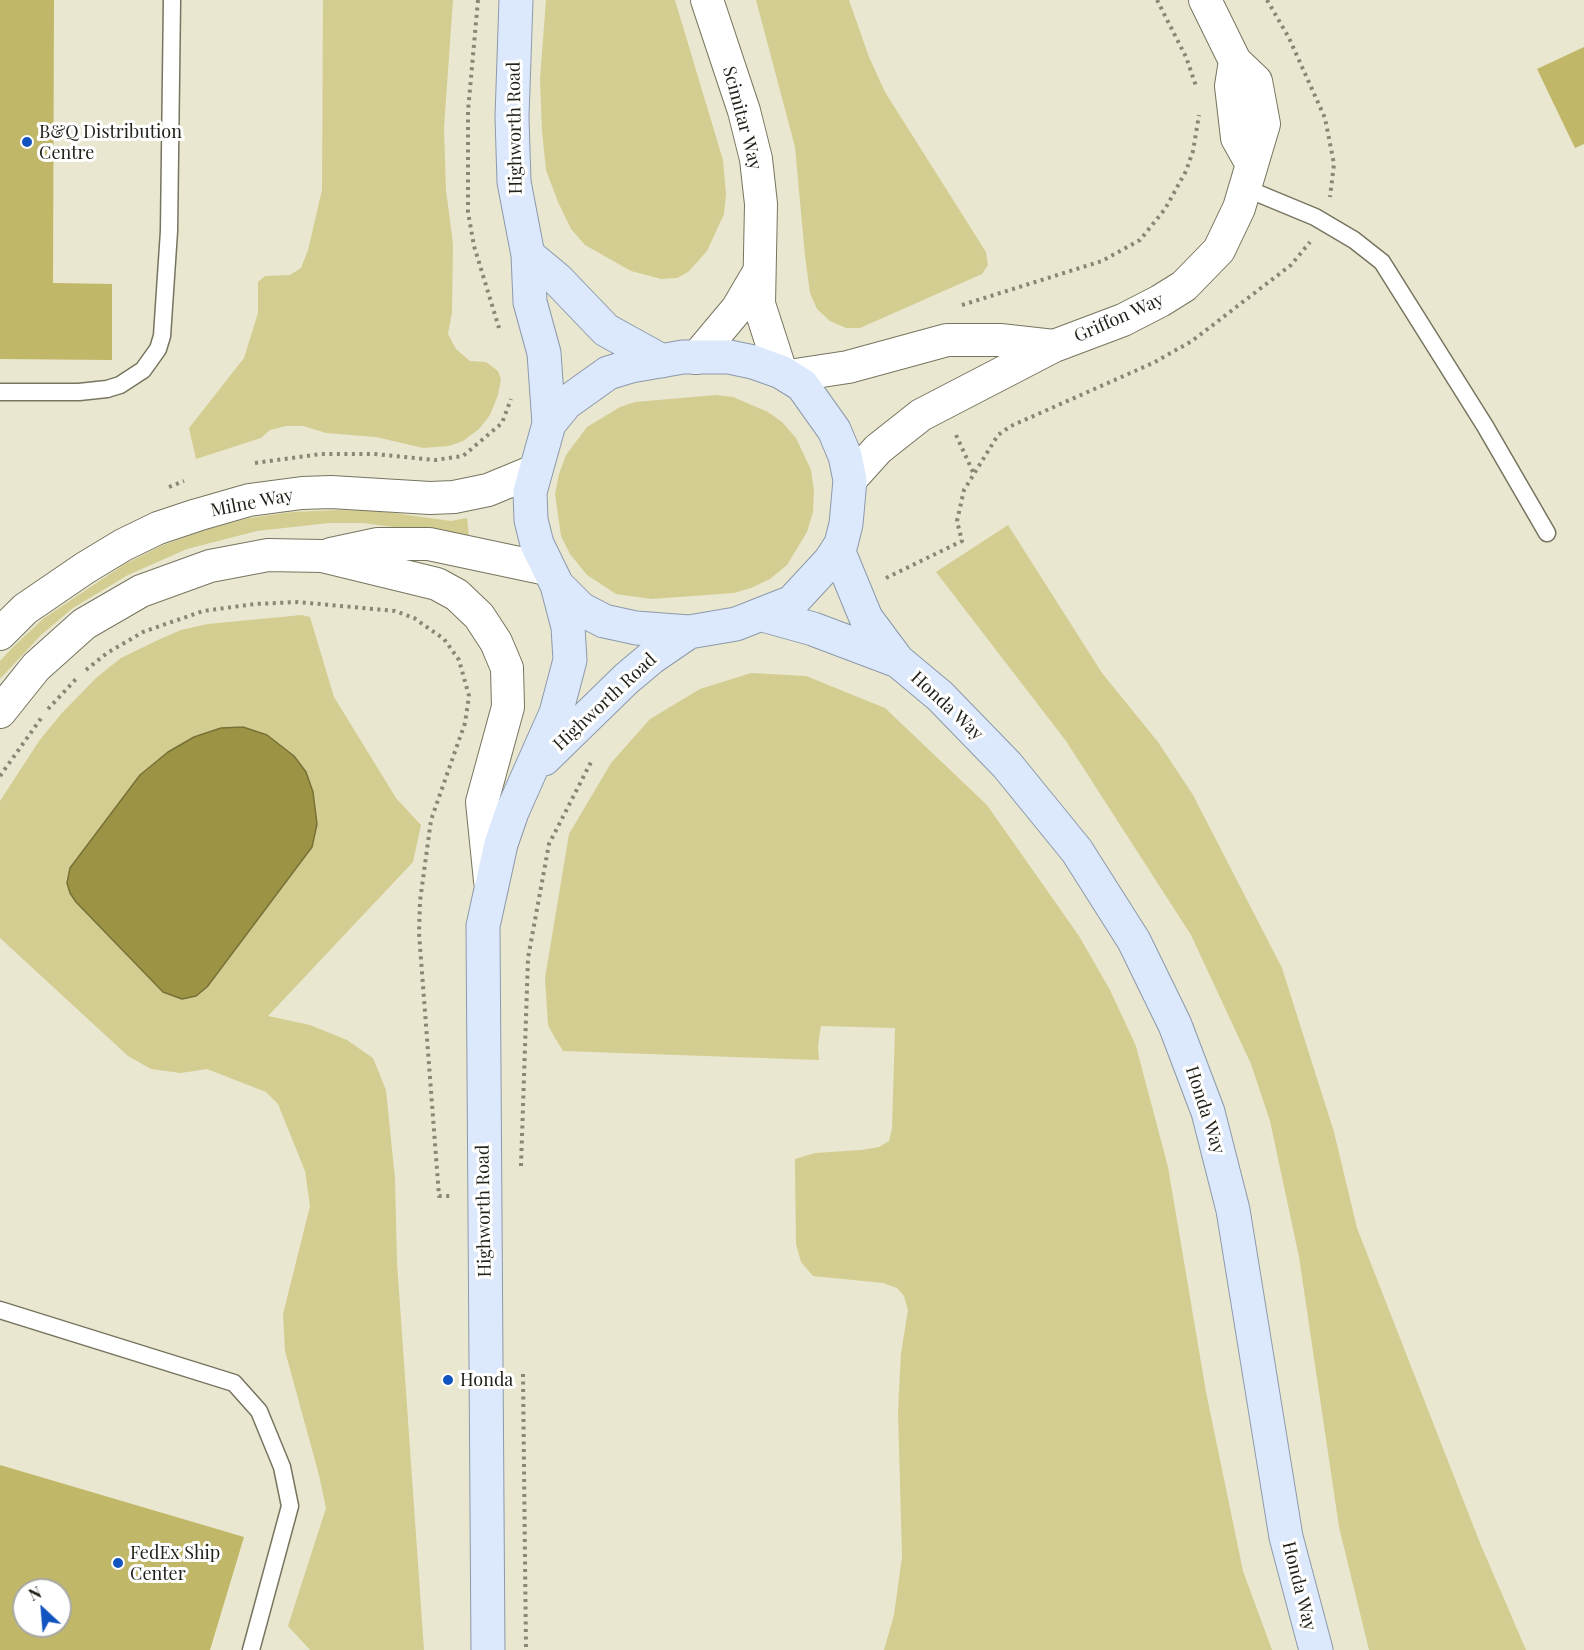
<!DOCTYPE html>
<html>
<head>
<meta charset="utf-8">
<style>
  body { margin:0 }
  #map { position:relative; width:1584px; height:1650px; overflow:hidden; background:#e9e7cf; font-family:"Playfair Display",serif }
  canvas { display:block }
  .north { position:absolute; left:12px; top:1578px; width:60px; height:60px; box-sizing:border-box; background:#fff; border:2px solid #a7a7a3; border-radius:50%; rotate:334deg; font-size:16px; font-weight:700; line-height:24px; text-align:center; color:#232219 }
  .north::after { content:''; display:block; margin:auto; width:21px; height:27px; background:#1254bf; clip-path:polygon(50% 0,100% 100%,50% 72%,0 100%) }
</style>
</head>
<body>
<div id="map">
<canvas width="1584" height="1650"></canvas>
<div class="north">N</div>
</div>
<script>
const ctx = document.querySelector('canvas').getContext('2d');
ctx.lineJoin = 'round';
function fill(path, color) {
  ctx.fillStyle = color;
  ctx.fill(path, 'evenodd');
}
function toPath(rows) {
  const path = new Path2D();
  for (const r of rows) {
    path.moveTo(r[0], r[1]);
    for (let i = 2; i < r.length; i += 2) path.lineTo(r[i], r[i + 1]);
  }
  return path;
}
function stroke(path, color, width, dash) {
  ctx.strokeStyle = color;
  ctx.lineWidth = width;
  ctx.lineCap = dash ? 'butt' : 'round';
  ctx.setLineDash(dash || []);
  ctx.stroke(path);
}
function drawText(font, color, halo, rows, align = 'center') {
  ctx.font = font + ' "Playfair Display",serif';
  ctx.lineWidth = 6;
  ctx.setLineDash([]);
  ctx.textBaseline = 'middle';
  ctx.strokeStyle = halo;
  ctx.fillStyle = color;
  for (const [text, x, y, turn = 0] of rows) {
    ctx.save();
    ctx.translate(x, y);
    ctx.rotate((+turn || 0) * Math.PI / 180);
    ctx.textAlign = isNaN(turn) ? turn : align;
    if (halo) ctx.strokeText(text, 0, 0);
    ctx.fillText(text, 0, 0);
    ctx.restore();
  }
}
const green = toPath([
  [323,0,453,0,444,128,446,190,453,244,452,312,448,334,456,349,470,361,486,362,498,371,501,379,498,395,490,415,479,429,463,441,449,446,423,448,376,437,326,433,303,426,286,426,270,430,261,438,196,459,189,428,244,358,258,313,258,282,265,276,290,275,301,268,308,250,322,190],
  [546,0,675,0,723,160,726,194,724,214,707,251,688,272,677,278,661,279,631,271,585,245,571,229,558,202,546,170,542,131,540,79],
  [756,0,849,0,869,57,885,92,986,252,988,265,982,274,860,328,846,328,830,321,817,309,810,293,805,256,795,147],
  [716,395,733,397,768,412,782,422,796,438,811,470,814,491,813,512,807,532,787,565,770,579,751,588,734,593,651,599,616,594,587,575,570,554,561,536,555,494,559,474,566,455,587,427,620,407,635,402],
  [338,510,379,511,451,521,467,518,469,537,363,523,329,523,257,531,187,549,128,575,73,608,41,635,0,679,0,661,11,649,44,618,125,564,163,545,205,530,249,518,292,512],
  [1008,525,1102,673,1158,742,1193,795,1282,968,1334,1132,1357,1228,1480,1543,1526,1650,1369,1650,1339,1527,1299,1257,1270,1121,1251,1064,1191,935,1066,741,936,572],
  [302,615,310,617,334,697,396,798,421,825,413,862,268,1016,310,1025,347,1040,373,1058,386,1090,395,1179,397,1262,424,1650,310,1650,288,1626,326,1508,319,1475,285,1351,283,1314,310,1206,305,1171,278,1104,266,1092,207,1069,181,1073,151,1069,128,1056,0,938,0,801,39,741,61,714,96,678,121,658,158,640,181,630,208,624],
  [140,775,183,999,163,992,70,893,70,868],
  [751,673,806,676,885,708,987,805,1079,936,1110,990,1136,1046,1168,1167,1206,1392,1243,1571,1272,1650,884,1650,894,1615,902,1557,898,1411,901,1353,908,1310,904,1296,897,1288,883,1283,813,1276,801,1262,796,1244,795,1169,795,1159,815,1153,861,1150,879,1147,889,1141,892,1128,895,1028,821,1026,818,1045,819,1060,563,1051,555,1038,548,1025,545,978,569,834,611,763,650,719,700,689]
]);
const water = toPath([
  [243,727,267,735,294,756,306,772,313,792,317,824,312,847,207,987,196,996,182,999,163,992,76,902,70,893,67,883,70,868,140,775,168,752,194,737,221,728,243,727]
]);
const building = toPath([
  [0,0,54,0,53,283,112,284,112,360,0,359],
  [1584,47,1584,144,1575,148,1537,69],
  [0,1465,244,1537,210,1650,0,1650],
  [24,1590,60,1590,60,1626,24,1626]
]);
const path = toPath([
  [478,0,468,111,468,212,474,246,499,328],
  [1157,0,1186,57,1196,86],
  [1267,0,1289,38,1325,118,1334,164,1330,197],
  [962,305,1102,261,1140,240,1165,209,1186,171,1193,151,1199,115],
  [956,435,973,472],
  [255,463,321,454,374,454,435,460,463,456,502,423,511,399],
  [169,487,184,481],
  [886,578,962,541,957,521,964,490,998,435,1011,426,1153,363,1192,341,1291,265,1310,242],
  [86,670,107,653,143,632,203,611,255,604,298,602,395,611,414,618,444,639,459,660,469,696,465,723,431,820,420,901,419,933,439,1196,451,1196],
  [48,709,76,679],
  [0,776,42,717],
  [521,1166,528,958,549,844,591,762],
  [523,1374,526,1650]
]);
const lane = toPath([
  [1245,188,1315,217,1354,240,1382,262,1485,426,1547,533],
  [0,392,79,392,107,389,120,385,143,370,158,349,162,336,169,231,172,0],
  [0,1310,234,1383,259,1411,282,1467,290,1506,251,1650]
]);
const street = toPath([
  [707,0,744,111,756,159,761,204,759,304,781,372],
  [1235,61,1231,86,1237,138,1251,163],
  [696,358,737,309,757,275],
  [789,376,848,367,947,340,1000,340,1054,346],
  [850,480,878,449,921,415,1054,346,1123,320,1160,301,1184,286,1219,250,1239,208,1264,124,1256,81,1235,61,1205,0],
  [331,554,378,544,429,544,547,569],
  [0,634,25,609,85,568,123,545,158,528,197,515,249,500,302,493,331,492,430,498,454,497,488,490,534,471],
  [0,712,36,667,84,624,141,591,210,566,268,555,322,556,437,584,457,595,479,616,496,642,507,668,508,707,482,802,490,881]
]);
const primary = toPath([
  [516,0,512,117,514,182,528,255,530,302,544,353,549,424],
  [528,255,558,280,606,330,662,361],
  [683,357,729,357,753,362,781,372,802,385,834,430,845,456,850,480,846,524,841,544,830,561,792,602,736,624,689,632,636,628,604,621,581,609,557,585,537,544,531,520,530,492,549,424,566,403,608,373,631,366,683,357],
  [838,550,866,618,898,661,940,696,1007,765,1077,851,1134,941,1175,1025,1208,1112,1233,1210,1286,1537,1316,1650],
  [763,615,813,629,898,661],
  [544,759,626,679,651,658,689,632],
  [488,1650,483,926,501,844,512,812,556,713,570,660,568,627,557,585]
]);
const markers = [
  [27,142,6,"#1254bf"],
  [448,1380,6,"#1254bf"],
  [118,1563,6,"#1254bf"]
];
const streetNames = [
  ["Scimitar Way",742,118,75],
  ["Highworth Road",515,128,-91],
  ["Griffon Way",1119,318,-24],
  ["Milne Way",252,503,-11],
  ["Highworth Road",605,702,-43],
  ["Honda Way",947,706,43],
  ["Honda Way",1205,1110,72],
  ["Highworth Road",484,1211,-91],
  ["Honda Way",1299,1586,76]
];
const poiNames = [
  ["B&Q Distribution",39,132],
  ["Centre",39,153],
  ["Honda",460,1380],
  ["FedEx Ship",130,1553],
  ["Center",130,1574]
];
fill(green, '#d4cd92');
fill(water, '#9d9344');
stroke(water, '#787137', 1.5);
fill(building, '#c1b768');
stroke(lane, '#77755f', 19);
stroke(street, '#77755f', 34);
stroke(primary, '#8c99ab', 35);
stroke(path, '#888776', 4, [3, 4.5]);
stroke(lane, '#fff', 16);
stroke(street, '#fff', 32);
stroke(primary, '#dce8fb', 33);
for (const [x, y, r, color] of markers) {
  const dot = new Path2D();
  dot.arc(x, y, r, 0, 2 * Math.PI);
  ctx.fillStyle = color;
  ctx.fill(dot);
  stroke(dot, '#fff', 2);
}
drawText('18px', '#232219', '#fff', streetNames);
drawText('18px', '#232219', '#fff', poiNames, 'left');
</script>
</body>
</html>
